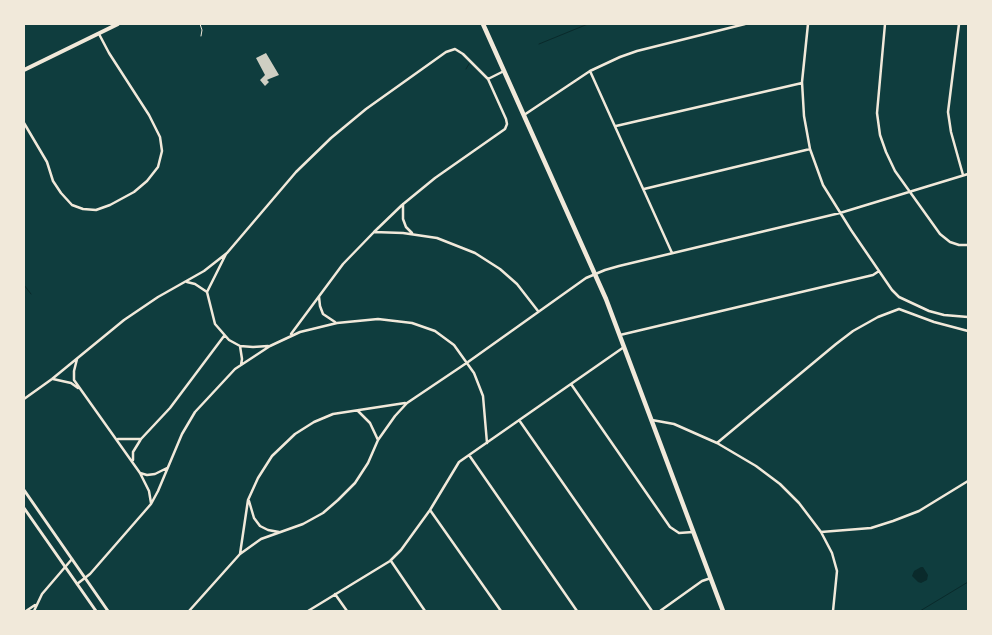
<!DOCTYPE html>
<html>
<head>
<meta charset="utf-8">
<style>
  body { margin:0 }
  #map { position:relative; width:992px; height:635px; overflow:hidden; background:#0f3d3e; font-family:Overpass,sans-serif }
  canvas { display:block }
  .frame { position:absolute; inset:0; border:25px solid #f1e9da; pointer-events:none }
</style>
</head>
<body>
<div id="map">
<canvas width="992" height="635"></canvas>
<div class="frame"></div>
</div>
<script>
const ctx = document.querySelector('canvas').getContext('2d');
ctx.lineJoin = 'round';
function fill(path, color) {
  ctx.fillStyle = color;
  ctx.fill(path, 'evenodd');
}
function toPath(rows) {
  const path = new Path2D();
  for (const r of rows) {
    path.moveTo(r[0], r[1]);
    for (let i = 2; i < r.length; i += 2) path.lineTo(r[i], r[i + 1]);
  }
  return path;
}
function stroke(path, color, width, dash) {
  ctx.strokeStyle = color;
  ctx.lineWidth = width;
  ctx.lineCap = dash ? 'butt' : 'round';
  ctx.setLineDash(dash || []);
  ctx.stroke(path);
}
const water = toPath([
  [921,567,923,567,928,575,927,580,921,583,918,582,912,576,914,571]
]);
const stream = toPath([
  [539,44,588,24],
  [466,69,469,64],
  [24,285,31,294],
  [920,611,968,582]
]);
const building = toPath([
  [266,53,279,75,269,79,267,80,269,82,265,86,260,80,265,75,256,58]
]);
const service = toPath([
  [200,24,202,30,201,36]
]);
const minor = toPath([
  [808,24,802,82,804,116,810,149,823,185,851,230,892,290,899,297,929,311,944,315,968,317],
  [885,24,877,113,880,135,886,152,895,171,940,234,950,242,959,245,968,245],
  [959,24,948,112,951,132,963,175],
  [590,71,672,253],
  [524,115,590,71,620,57,637,51,745,24],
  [24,123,47,162,53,181,61,193,72,205,83,209,96,210,110,205,134,192,147,181,158,167,162,151,160,137,149,115,109,53,99,34],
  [616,126,802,83],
  [644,189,810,149],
  [403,204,403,219,406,227,412,233],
  [374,232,403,233,437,238,475,253,500,269,517,284,538,311],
  [226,254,207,292,215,324,229,340,240,346,253,347,268,346],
  [187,282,195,284,207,292],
  [319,297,320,306,323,314,335,322],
  [291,334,343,264,374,232,402,205,435,178,505,129,507,124,506,119,488,79,504,71],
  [620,335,873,275,879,271],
  [240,346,242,359,241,365],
  [77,359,74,371,74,380,140,473,149,491,151,503],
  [53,379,71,383,78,388],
  [571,384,670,527,679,533,693,532],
  [24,399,52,379,124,320,158,297,204,271,227,253,296,172,331,138,366,109,446,52,455,49,463,54,488,79],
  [358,411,370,423,378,440],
  [519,420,652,611],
  [652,420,674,424,717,443,756,466,780,484,799,503,821,532,832,553,837,571,833,611],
  [118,439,141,439],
  [717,443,836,344,853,331,878,317,899,309,934,322,968,331],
  [469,455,577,611],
  [133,460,133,452,141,439,170,408,224,336],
  [140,473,147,475,155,474,167,468],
  [249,501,254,518,260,526,268,530,279,532],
  [430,510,501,611],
  [821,532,871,528,893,521,919,511,968,481],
  [240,554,248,500,258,478,272,456,295,434,314,422,333,414,405,403],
  [391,561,425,611],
  [77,584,90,574,151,504,158,491,182,434,195,412,235,369,270,346,300,332,337,323,378,319,412,323,435,331,454,345,474,373,483,396,487,443],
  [335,594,347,611],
  [26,611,35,605],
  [34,611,42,594,72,559],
  [189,611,240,554,261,539,303,524,323,513,338,500,355,483,368,463,378,440,395,416,407,403,468,362,586,278,605,270,619,266,840,213,968,174],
  [308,611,390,561,401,550,430,510,459,462,624,347],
  [660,611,702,581,711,578]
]);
const tertiary = toPath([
  [24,490,108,611],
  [24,508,96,611]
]);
const secondary = toPath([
  [24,70,118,24]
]);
const primary = toPath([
  [483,24,606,299,723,611]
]);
fill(water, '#0a2a2b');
stroke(stream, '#0a2a2b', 1);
fill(building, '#cfcfc3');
stroke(service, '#f1e9da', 1);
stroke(minor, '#f1e9da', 2.5);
stroke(tertiary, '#f1e9da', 3);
stroke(secondary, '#f1e9da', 4);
stroke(primary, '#f1e9da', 4.5);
</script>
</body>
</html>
